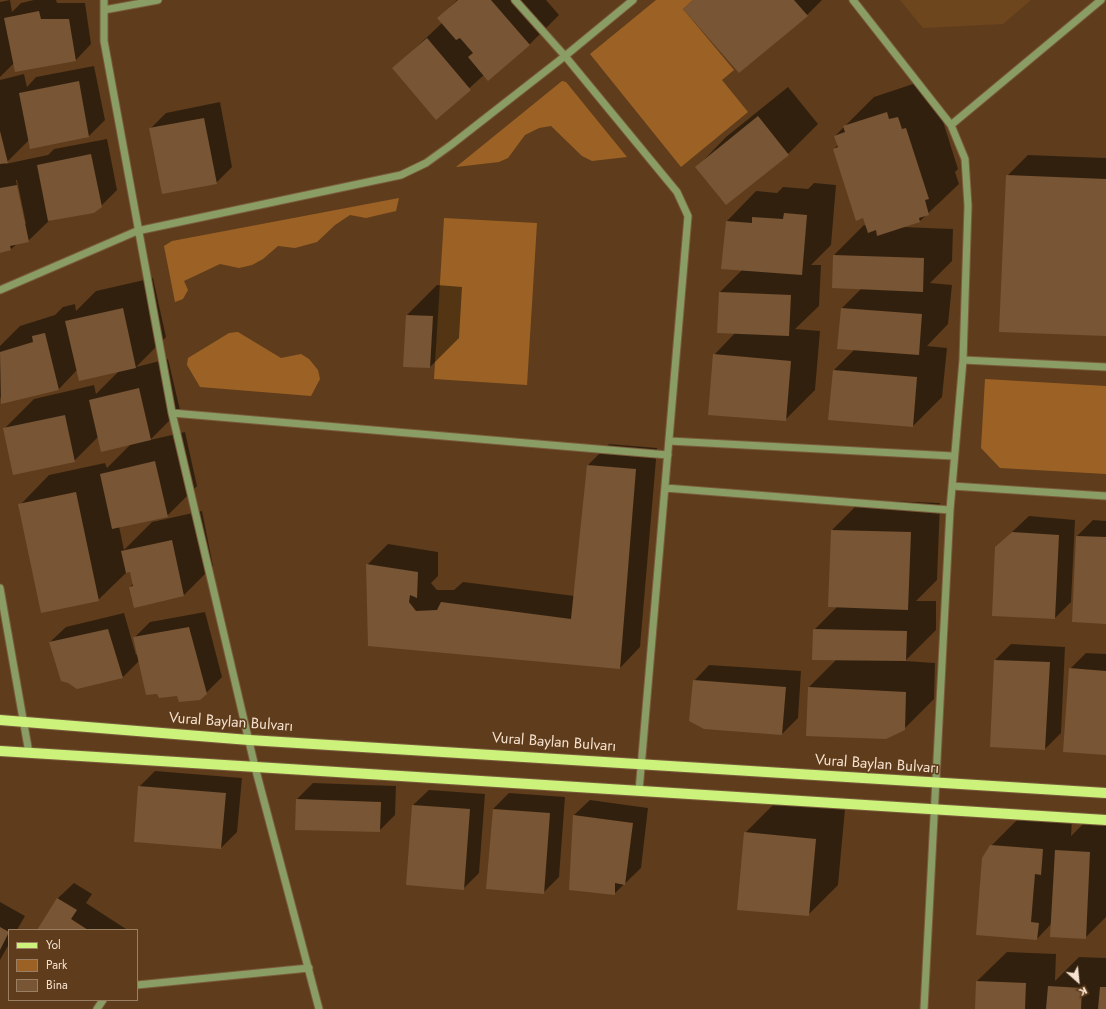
<!DOCTYPE html>
<html>
<head>
<meta charset="utf-8">
<style>
  body { margin:0 }
  #map { position:relative; width:1106px; height:1009px; overflow:hidden; background:#5f3d1c; font-family:Jost,sans-serif }
  canvas { display:block }
  .legend { position:absolute; left:8px; top:929px; width:130px; height:72px; box-sizing:border-box; background:#5f3d1c; border:1px solid #9b7f63; margin:0; padding:5px 7px; list-style:none; font-size:12px; color:#f5e1ce }
  .legend li { display:flex; align-items:center; gap:8px; height:20px }
  .legend b { width:20px; border:1px solid #9b7f63 }
  .north { position:absolute; left:1058px; top:961px; width:40px; height:40px; -webkit-text-stroke:3px #5f3d1c; paint-order:stroke; rotate:153deg; font-size:11px; font-weight:700; line-height:16px; text-align:center; color:#f5e1ce }
  .north::after { content:''; display:block; margin:auto; width:14px; height:18px; background:#f5e1ce; clip-path:polygon(50% 0,100% 100%,50% 72%,0 100%) }
</style>
</head>
<body>
<div id="map">
<canvas width="1106" height="1009"></canvas>
<ul class="legend">
<li><b style="height:5px;background:#cdf27b"></b>Yol</li>
<li><b style="height:11px;background:#9c6225"></b>Park</li>
<li><b style="height:11px;background:#785534"></b>Bina</li>
</ul>
<div class="north">K</div>
</div>
<script>
const ctx = document.querySelector('canvas').getContext('2d');
ctx.lineJoin = 'round';
function fill(path, color) {
  ctx.fillStyle = color;
  ctx.fill(path, 'evenodd');
}
function toPath(rows) {
  const path = new Path2D();
  for (const r of rows) {
    path.moveTo(r[0], r[1]);
    for (let i = 2; i < r.length; i += 2) path.lineTo(r[i], r[i + 1]);
  }
  return path;
}
function stroke(path, color, width, dash) {
  ctx.strokeStyle = color;
  ctx.lineWidth = width;
  ctx.lineCap = dash ? 'butt' : 'round';
  ctx.setLineDash(dash || []);
  ctx.stroke(path);
}
function drawText(font, color, halo, rows, align = 'center') {
  ctx.font = font + ' Jost,sans-serif';
  ctx.lineWidth = 3.5;
  ctx.setLineDash([]);
  ctx.textBaseline = 'middle';
  ctx.strokeStyle = halo;
  ctx.fillStyle = color;
  for (const [text, x, y, turn = 0] of rows) {
    ctx.save();
    ctx.translate(x, y);
    ctx.rotate((+turn || 0) * Math.PI / 180);
    ctx.textAlign = isNaN(turn) ? turn : align;
    if (halo) ctx.strokeText(text, 0, 0);
    ctx.fillText(text, 0, 0);
    ctx.restore();
  }
}
const built = toPath([
  [900,0,1031,0,1003,24,923,28]
]);
const green = toPath([
  [656,0,693,0,683,9,734,70,722,80,748,112,681,167,590,54],
  [562,81,566,82,627,157,592,161,582,156,551,126,539,128,525,135,508,158,499,162,456,167],
  [399,198,396,211,366,218,350,215,335,225,317,242,295,248,278,246,263,259,252,265,239,268,220,264,184,281,188,290,183,299,175,302,164,246,172,241],
  [444,218,537,223,527,385,434,379],
  [238,332,281,358,301,354,309,359,318,370,320,379,311,396,200,387,187,365,188,358,229,333],
  [985,379,1106,386,1106,474,1000,468,981,448]
]);
const shadow = toPath([
  [10,0,12,12,21,3,34,0,56,0,57,3,85,3,91,44,76,60,14,63,0,77,0,2],
  [457,0,546,0,559,15,529,45,484,75,436,118,394,68,442,23,439,18],
  [693,0,822,0,807,15],
  [94,66,105,120,89,136,31,147,30,139,5,164,48,155,54,149,107,139,117,190,101,206,51,219,28,241,17,244,11,249,0,252,0,80,24,74,27,87,36,77],
  [16,180,17,180,26,224,24,224],
  [916,83,919,90,928,88,932,100,936,99,958,169,955,172,959,184,920,221,903,227,953,229,952,261,930,283,952,285,948,324,927,346,947,348,942,397,913,426,834,370,855,349,841,309,862,288,834,255,864,225,867,226,834,149,838,145,835,136,874,97],
  [788,87,818,124,788,154,726,203,697,167,726,137],
  [220,102,232,167,216,183,150,129,166,113],
  [1028,155,1106,158,1106,335,1007,176],
  [814,183,836,185,831,245,811,265,821,265,819,306,795,329,820,331,815,390,785,420,714,355,735,333,720,292,742,270,727,221,756,191,777,193,783,187,808,189],
  [153,278,166,337,136,367,168,359,180,410,150,440,185,432,197,486,167,516,119,526,124,550,152,522,202,511,213,566,184,595,130,587,133,584,131,571,127,572,98,600,20,505,49,475,105,463,107,468,131,444,98,437,74,461,4,429,34,399,94,385,96,394,120,370,77,370,59,389,2,403,0,396,0,346,20,326,55,315,63,307,75,304,76,311,96,291],
  [437,285,462,287,459,338,430,367,407,315],
  [609,444,657,448,640,647,620,668,369,645,367,565,388,544,438,552,438,576,431,583,437,590,454,590,463,582,575,596,588,465],
  [862,500,940,503,937,580,916,601,936,601,936,630,905,661,935,663,934,699,904,729,809,687,837,659,814,630,837,607,829,606,832,530],
  [1029,516,1075,520,1071,602,1055,618,996,547],
  [1093,520,1106,521,1106,623,1073,621,1077,536],
  [205,612,222,677,200,699,178,695,139,661,123,677,50,642,66,627,124,613,136,655,138,654,134,638,150,622],
  [1011,644,1065,647,1061,733,1045,749,995,660],
  [1086,653,1106,654,1106,754,1070,669],
  [709,665,801,671,798,718,782,734,694,681],
  [155,771,242,778,237,832,221,848,139,787],
  [313,783,396,786,395,815,379,831,297,799],
  [429,790,485,794,479,873,463,889,413,805],
  [509,793,565,797,559,877,543,893,493,809],
  [590,800,648,808,641,868,614,894,574,815],
  [775,803,845,809,838,885,808,915,745,833],
  [1021,816,1072,820,1071,836,1086,821,1106,822,1106,917,1085,938,1052,923,1037,939,991,846],
  [74,883,92,894,86,903,126,929,126,930,38,930,58,898],
  [0,902,25,916,17,930,9,930,9,944,0,960],
  [1007,952,1056,954,1055,981,1079,957,1106,958,1106,1009,976,1009,977,981]
]);
const building = toPath([
  [458,0,491,0,530,45,488,81,468,57,473,53,460,38,456,40,437,18],
  [693,0,794,0,808,16,739,73,683,9],
  [39,11,41,19,69,19,76,61,15,72,4,18],
  [427,38,471,90,436,120,392,68],
  [79,81,89,137,30,149,19,93],
  [887,112,889,119,898,117,902,129,906,128,929,199,925,200,929,215,919,218,920,222,877,236,876,230,868,233,863,218,856,221,833,149,838,147,834,136,845,132,843,126],
  [758,116,789,155,726,205,695,167],
  [204,118,217,184,162,194,149,128],
  [0,131,8,163,0,164],
  [91,154,102,207,94,213,48,221,37,165],
  [1006,175,1106,179,1106,336,999,332],
  [17,185,29,242,10,246,11,250,0,253,0,188],
  [784,213,807,215,802,275,721,269,726,221,752,223,752,217,783,219],
  [833,255,924,258,923,292,832,288],
  [719,292,791,295,789,336,717,333],
  [123,308,136,368,79,381,65,321],
  [841,308,922,314,919,355,837,349],
  [406,315,433,316,430,368,403,367],
  [45,333,59,390,1,404,0,352,33,342,32,336],
  [713,354,791,361,786,421,708,415],
  [833,370,917,377,913,427,828,420],
  [139,388,151,440,101,452,89,400],
  [65,415,75,462,13,475,3,428],
  [155,461,168,517,112,529,100,474],
  [587,465,636,469,620,669,368,646,366,564,418,572,417,598,410,595,409,602,416,611,437,610,441,602,571,619],
  [76,492,99,601,41,613,18,504],
  [831,530,911,532,908,610,828,607],
  [1012,532,1059,535,1055,619,992,616,995,547],
  [1076,536,1106,537,1106,624,1072,622],
  [172,540,184,596,134,608,129,587,133,586,130,572,126,573,121,551],
  [189,627,207,694,200,700,179,702,177,696,159,698,157,694,146,695,133,637],
  [108,629,123,678,77,689,68,683,61,681,49,642],
  [813,629,907,631,906,661,812,660],
  [994,660,1050,662,1045,750,990,747],
  [1069,668,1106,671,1106,755,1063,752],
  [693,680,786,687,782,735,704,729,689,721],
  [808,687,906,692,905,730,886,739,806,736],
  [138,786,226,793,221,849,134,842],
  [296,799,381,802,380,832,295,830],
  [412,805,470,809,464,890,406,885],
  [493,809,550,813,544,894,486,889],
  [573,815,633,823,625,885,615,883,615,895,569,890],
  [744,832,816,839,809,916,737,910],
  [990,845,1043,849,1041,875,1035,874,1031,922,1039,923,1037,940,976,935,982,858],
  [1055,850,1090,852,1086,939,1050,937],
  [57,898,77,910,71,919,88,930,37,930],
  [0,927,9,932,0,950],
  [976,981,1026,983,1025,1009,975,1009],
  [1048,986,1082,988,1081,1009,1046,1009],
  [1100,987,1106,987,1106,1009,1098,1009]
]);
const minor = toPath([
  [104,0,104,41,172,413,255,767,319,1009],
  [515,0,565,56,677,192,688,216,639,791],
  [853,0,951,125,965,159,968,206,963,360,950,510,924,1009],
  [104,10,158,0],
  [951,125,1101,0],
  [0,290,137,231,401,175,426,163,451,145,565,56,633,0],
  [963,360,1106,367],
  [172,413,668,455],
  [669,441,953,456],
  [952,486,1106,496],
  [665,488,950,510],
  [0,588,29,753],
  [137,985,309,968],
  [97,1009,103,1000]
]);
const major = toPath([
  [0,720,249,740,1106,793],
  [0,751,1106,820]
]);
const streetNames = [
  ["Vural Baylan Bulvarı",231,723,4],
  ["Vural Baylan Bulvarı",554,743,4],
  ["Vural Baylan Bulvarı",877,765,4]
];
fill(built, '#6d461e');
fill(green, '#9c6225');
fill(shadow, '#0007');
fill(building, '#785534');
stroke(minor, '#7a5b3c', 9);
stroke(major, '#7a5b3c', 12);
stroke(minor, '#8a9d65', 7);
stroke(major, '#cdf27b', 10);
drawText('15px', '#f5e1ce', '#5f3d1c', streetNames);
</script>
</body>
</html>
